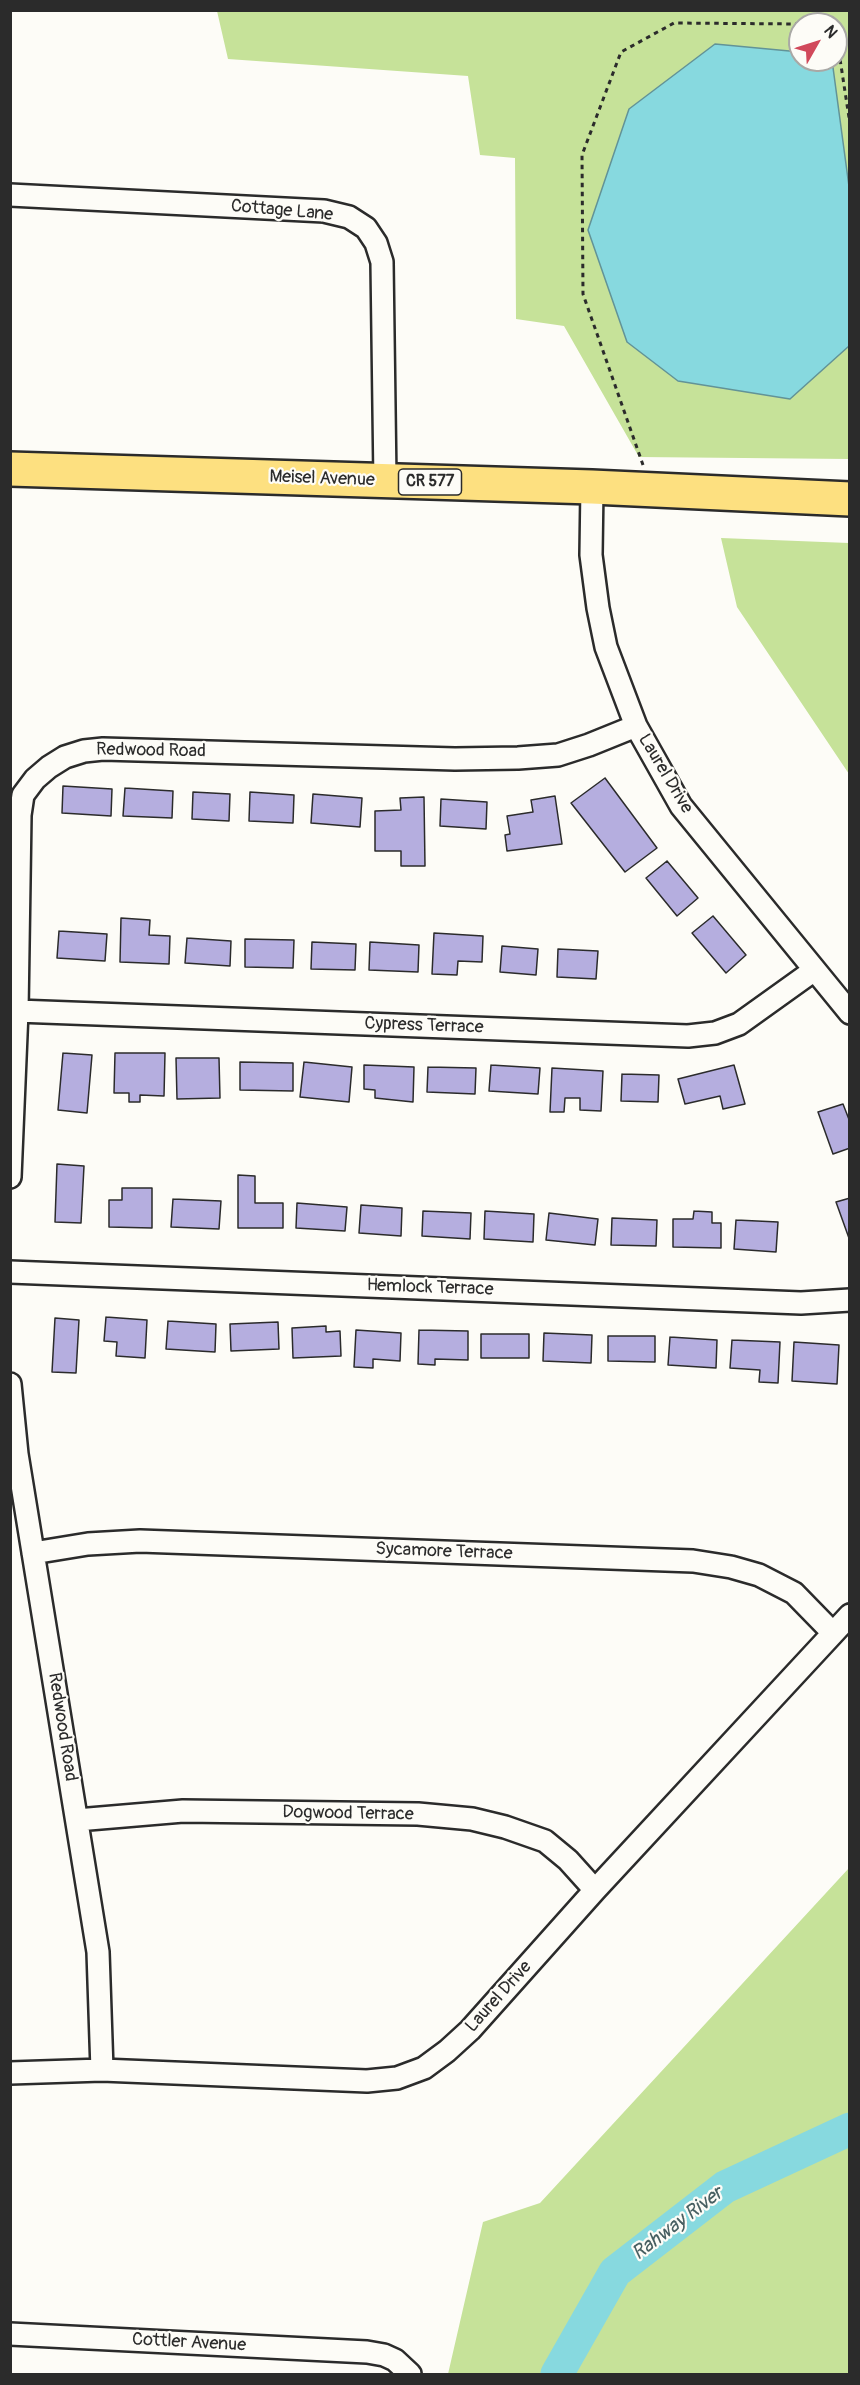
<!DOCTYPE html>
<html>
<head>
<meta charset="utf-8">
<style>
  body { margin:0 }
  #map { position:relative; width:860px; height:2385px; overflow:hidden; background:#fdfcf7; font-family:Pangolin,sans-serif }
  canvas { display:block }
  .frame { position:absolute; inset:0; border:12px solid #2b2b2b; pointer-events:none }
  .north { position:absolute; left:788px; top:12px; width:60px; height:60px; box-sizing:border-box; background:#fdfcf7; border:2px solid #a9a8a5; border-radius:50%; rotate:51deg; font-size:16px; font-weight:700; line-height:24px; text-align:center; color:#2b2b2b }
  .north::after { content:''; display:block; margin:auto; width:21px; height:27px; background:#d1495b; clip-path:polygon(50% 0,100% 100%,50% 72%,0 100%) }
</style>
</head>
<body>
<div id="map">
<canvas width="860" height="2385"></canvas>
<div class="frame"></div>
<div class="north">N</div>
</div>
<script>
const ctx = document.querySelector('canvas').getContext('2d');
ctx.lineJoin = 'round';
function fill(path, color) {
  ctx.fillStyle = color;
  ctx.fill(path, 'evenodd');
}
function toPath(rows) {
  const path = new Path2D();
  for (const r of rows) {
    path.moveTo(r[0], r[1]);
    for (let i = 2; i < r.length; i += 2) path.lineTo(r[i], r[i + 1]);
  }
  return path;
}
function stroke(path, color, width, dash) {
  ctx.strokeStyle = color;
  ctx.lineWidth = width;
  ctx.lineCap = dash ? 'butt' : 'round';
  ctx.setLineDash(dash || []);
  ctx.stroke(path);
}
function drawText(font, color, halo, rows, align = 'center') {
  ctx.font = font + ' Pangolin,sans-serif';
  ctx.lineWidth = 4.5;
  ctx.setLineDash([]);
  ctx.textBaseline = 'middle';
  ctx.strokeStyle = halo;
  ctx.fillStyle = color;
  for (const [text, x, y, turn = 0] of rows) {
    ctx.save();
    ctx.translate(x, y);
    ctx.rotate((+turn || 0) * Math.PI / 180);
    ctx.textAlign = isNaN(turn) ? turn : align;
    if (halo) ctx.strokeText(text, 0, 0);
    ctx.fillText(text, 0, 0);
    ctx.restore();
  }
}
const green = toPath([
  [217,11,849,11,849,459,639,457,564,326,516,319,515,158,480,155,468,76,228,59],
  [800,24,836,24,836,60,800,60],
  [721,538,849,543,849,774,737,607],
  [849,1868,849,2374,448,2374,483,2222,540,2203]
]);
const water = toPath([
  [715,44,800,52,800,60,832,60,850,194,849,346,790,399,678,381,627,342,588,230,629,109,715,44]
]);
const river = toPath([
  [557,2374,615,2272,725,2187,850,2129]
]);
const building = toPath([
  [605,778,657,848,625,872,571,803,605,778],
  [63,786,112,789,111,816,62,813,63,786],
  [125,788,173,791,172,818,123,816,125,788],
  [193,792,230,794,229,821,192,819,193,792],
  [250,792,294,795,293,823,249,821,250,792],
  [313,794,362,798,360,827,311,823,313,794],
  [555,796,562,844,507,851,505,835,510,834,507,816,533,812,531,800,555,796],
  [424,797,425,866,401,866,401,851,375,851,375,811,401,810,400,798,424,797],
  [441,799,487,802,486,829,440,826,441,799],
  [667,861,698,898,677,916,646,878,667,861],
  [713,916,746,955,726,973,692,933,713,916],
  [121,918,150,920,149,935,170,936,169,964,120,962,121,918],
  [59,931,107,934,105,961,57,958,59,931],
  [434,933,483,936,482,962,458,961,457,975,432,974,434,933],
  [187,938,231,941,230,966,185,963,187,938],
  [245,939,294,940,293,968,245,967,245,939],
  [312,942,356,944,355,970,311,969,312,942],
  [370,942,419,945,418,972,369,970,370,942],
  [502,946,538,949,536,975,500,972,502,946],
  [558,949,598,951,596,979,557,977,558,949],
  [63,1053,92,1055,87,1113,58,1110,63,1053],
  [115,1053,165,1053,164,1096,140,1095,140,1102,129,1102,129,1093,114,1093,115,1053],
  [176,1058,219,1058,220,1098,177,1099,176,1058],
  [240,1062,293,1063,293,1091,240,1090,240,1062],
  [304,1062,352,1067,349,1102,300,1097,304,1062],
  [364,1065,414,1067,413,1102,375,1098,375,1090,364,1089,364,1065],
  [491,1065,540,1068,538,1094,489,1091,491,1065],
  [734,1065,745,1104,723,1109,720,1096,685,1104,678,1079,734,1065],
  [428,1067,476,1068,475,1094,427,1092,428,1067],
  [552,1068,603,1071,601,1111,580,1110,580,1098,565,1098,564,1112,550,1112,552,1068],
  [622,1074,659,1075,658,1102,621,1101,622,1074],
  [843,1104,850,1122,850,1148,833,1154,818,1112,843,1104],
  [57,1164,84,1166,81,1223,55,1222,57,1164],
  [238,1175,255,1176,255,1203,283,1203,283,1228,238,1228,238,1175],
  [122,1188,152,1188,152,1228,109,1227,109,1200,122,1200,122,1188],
  [850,1198,850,1241,836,1202,850,1198],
  [173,1199,221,1201,219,1229,171,1227,173,1199],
  [297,1203,347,1207,345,1231,296,1228,297,1203],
  [361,1205,402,1208,401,1236,359,1233,361,1205],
  [423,1211,471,1213,470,1239,422,1236,423,1211],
  [485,1211,534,1214,533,1242,484,1239,485,1211],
  [694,1211,712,1212,712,1223,721,1223,721,1248,673,1247,673,1219,693,1219,694,1211],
  [549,1213,598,1219,595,1245,546,1240,549,1213],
  [612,1218,657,1220,656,1246,611,1245,612,1218],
  [736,1220,778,1222,776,1252,734,1249,736,1220],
  [106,1317,147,1320,145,1358,116,1356,117,1342,104,1341,106,1317],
  [55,1318,79,1320,76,1373,52,1372,55,1318],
  [168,1321,216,1324,215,1352,166,1349,168,1321],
  [278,1322,279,1349,231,1351,230,1324,278,1322],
  [326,1326,326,1332,340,1331,341,1356,293,1358,292,1328,326,1326],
  [356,1330,401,1333,400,1361,373,1359,373,1368,354,1367,356,1330],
  [419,1330,468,1331,468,1360,435,1359,435,1365,418,1364,419,1330],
  [544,1333,592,1335,591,1363,543,1361,544,1333],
  [481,1334,529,1334,529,1358,481,1358,481,1334],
  [608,1336,655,1336,655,1362,608,1361,608,1336],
  [670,1337,717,1340,716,1368,668,1365,670,1337],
  [732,1340,780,1342,778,1383,759,1382,760,1370,730,1368,732,1340],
  [794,1342,839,1345,837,1384,792,1381,794,1342]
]);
const path = toPath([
  [836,33,850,124],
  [643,465,583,294,582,155,621,52,674,23,800,24]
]);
const street = toPath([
  [10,195,324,211,349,217,366,228,376,243,382,262,385,481],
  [592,487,591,555,598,608,606,647,636,726,681,806,850,1013],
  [17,1011,688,1036,715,1033,739,1024,813,971],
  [10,1177,17,1011,20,815,23,795,35,779,49,767,65,757,84,751,103,749,455,759,518,758,558,755,589,745,636,726],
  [10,1272,801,1303,850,1300],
  [10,1384,17,1454,98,1952,102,2070],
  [33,1553,88,1544,140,1541,693,1561,731,1567,759,1575,794,1593,833,1633],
  [77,1820,183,1811,418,1814,472,1819,505,1827,545,1841,568,1860,595,1890],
  [10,2073,102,2070,367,2081,397,2078,424,2068,447,2051,470,2030,595,1890,850,1615],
  [10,2334,367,2352,384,2355,395,2360,410,2374]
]);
const primary = toPath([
  [10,469,592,487,850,499]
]);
const shields = [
  [430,482,63]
];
const shieldNames = [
  ["CR 577",430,482]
];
const streetNames = [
  ["Cottage Lane",282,211,5],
  ["Meisel Avenue",322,479,2],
  ["Redwood Road",151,751,1],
  ["Laurel Drive",665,774,59],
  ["Cypress Terrace",424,1026,2],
  ["Hemlock Terrace",430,1288,2],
  ["Sycamore Terrace",444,1552,2],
  ["Redwood Road",62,1727,81],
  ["Dogwood Terrace",348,1814,1],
  ["Laurel Drive",499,1997,-48],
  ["Cottler Avenue",189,2343,3]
];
const waterNames = [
  ["Rahway River",678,2224,-37]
];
fill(green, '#c6e299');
fill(water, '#87d9df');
stroke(water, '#629397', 1.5);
stroke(river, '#87d9df', 33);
fill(building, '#b5aedf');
stroke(building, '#2b2b2b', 1.5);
stroke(street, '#2b2b2b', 26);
stroke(primary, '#2b2b2b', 38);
stroke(path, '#2b2b2b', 3, [4.5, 4.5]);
stroke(street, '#fdfcf7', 21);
stroke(primary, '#fde080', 33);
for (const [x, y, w] of shields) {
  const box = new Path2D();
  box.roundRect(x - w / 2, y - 13, w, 26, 4.5);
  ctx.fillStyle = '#fdfcf7';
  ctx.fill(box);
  stroke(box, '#2b2b2b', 1.5);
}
drawText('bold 16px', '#2b2b2b', null, shieldNames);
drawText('18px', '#2b2b2b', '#fdfcf7', streetNames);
drawText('italic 20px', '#475f61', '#fdfcf7', waterNames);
</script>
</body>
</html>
